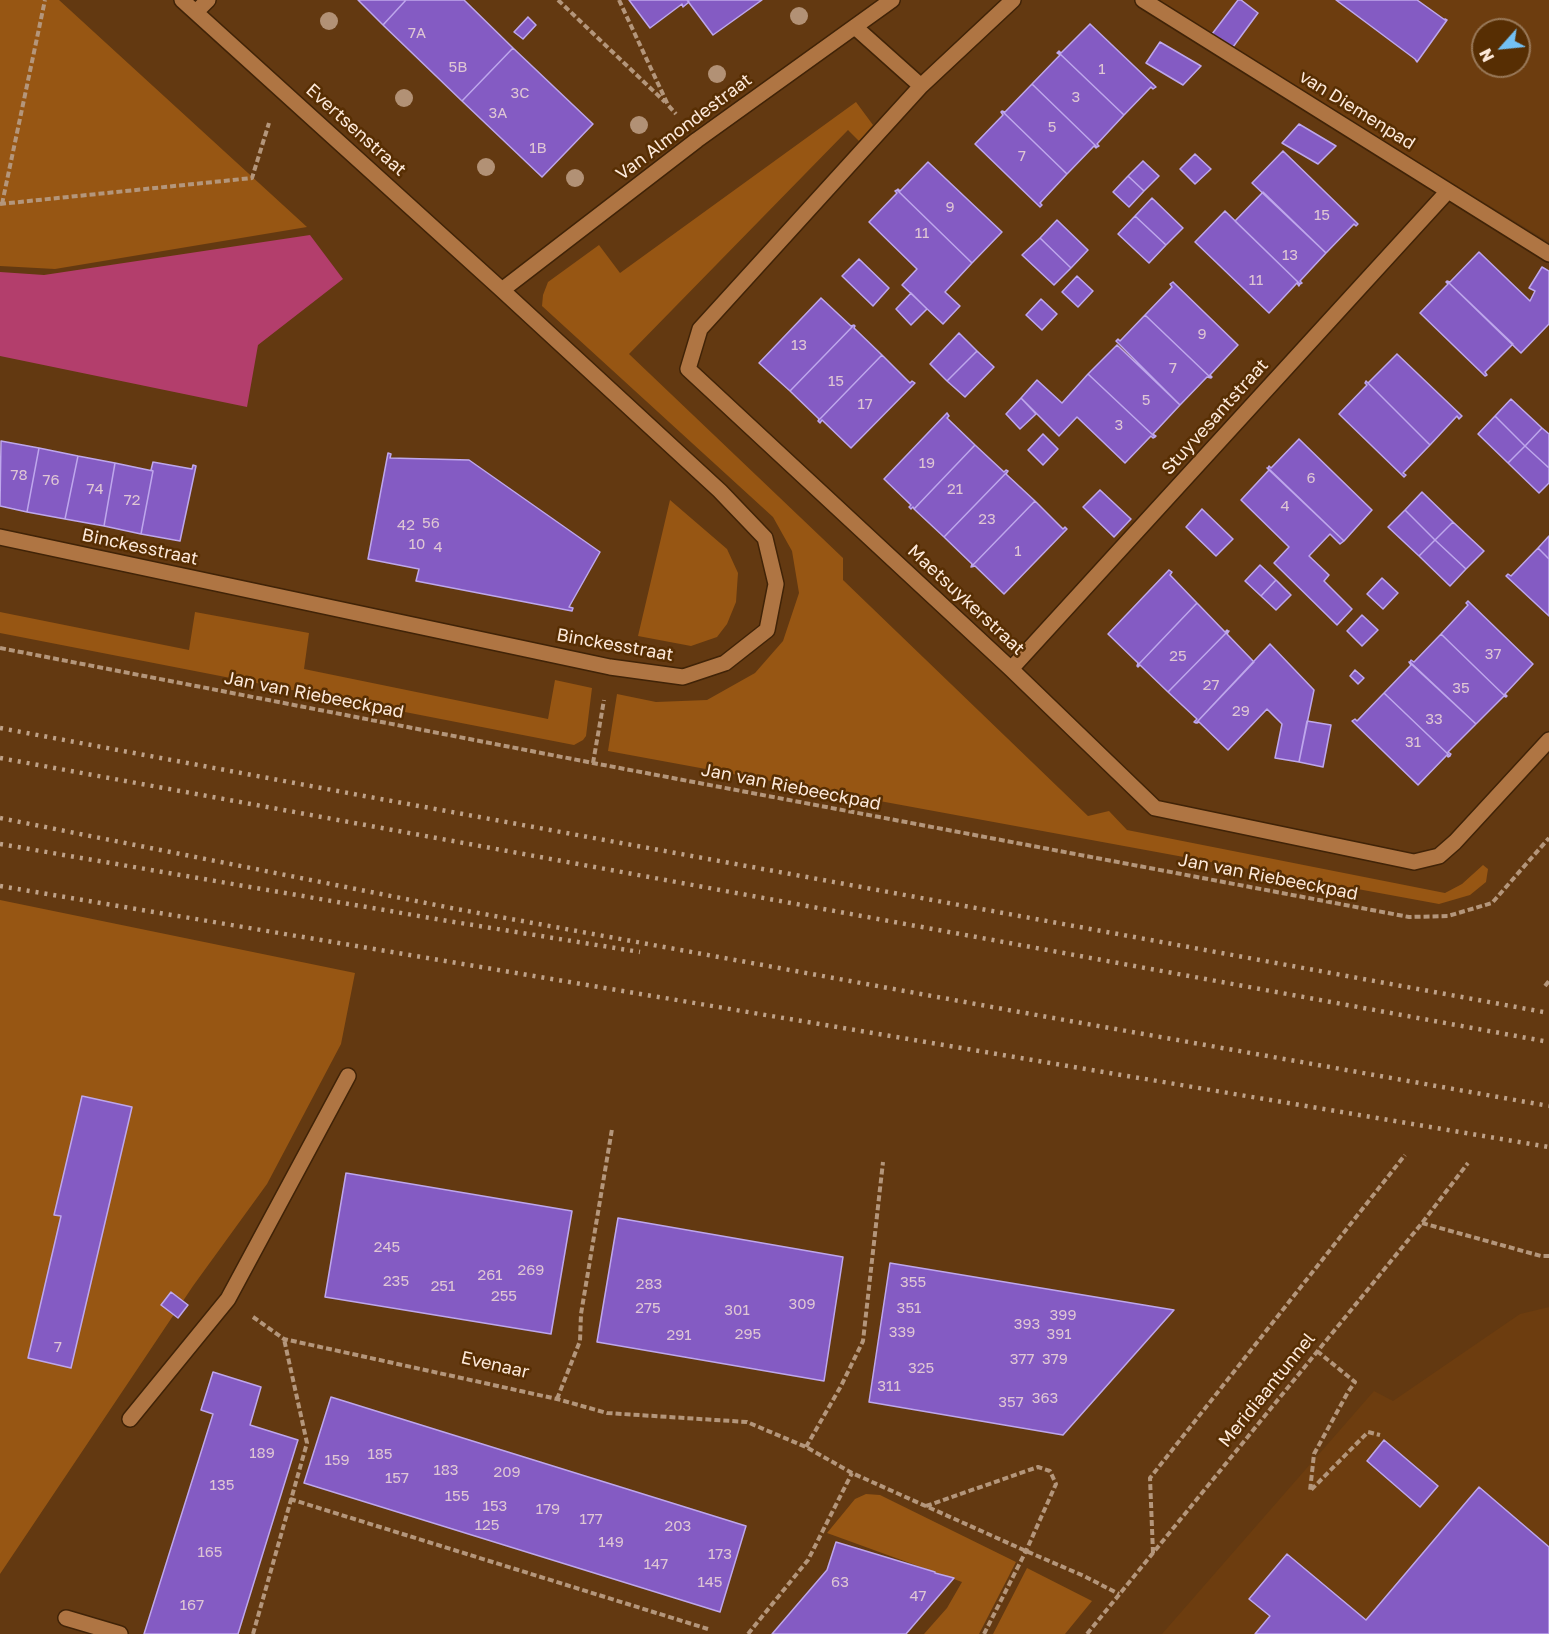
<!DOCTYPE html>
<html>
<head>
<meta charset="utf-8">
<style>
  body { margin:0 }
  #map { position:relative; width:1549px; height:1634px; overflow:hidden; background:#633911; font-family:"Golos Text",sans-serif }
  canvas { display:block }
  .north { position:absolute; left:1471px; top:18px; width:60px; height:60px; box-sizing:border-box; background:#572e03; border:2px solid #997959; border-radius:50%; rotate:243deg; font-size:16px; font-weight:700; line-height:24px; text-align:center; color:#fde9da }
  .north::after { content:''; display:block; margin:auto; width:21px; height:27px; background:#73c1f5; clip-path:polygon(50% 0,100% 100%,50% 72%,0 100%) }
</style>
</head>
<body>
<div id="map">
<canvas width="1549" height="1634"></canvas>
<div class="north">N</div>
</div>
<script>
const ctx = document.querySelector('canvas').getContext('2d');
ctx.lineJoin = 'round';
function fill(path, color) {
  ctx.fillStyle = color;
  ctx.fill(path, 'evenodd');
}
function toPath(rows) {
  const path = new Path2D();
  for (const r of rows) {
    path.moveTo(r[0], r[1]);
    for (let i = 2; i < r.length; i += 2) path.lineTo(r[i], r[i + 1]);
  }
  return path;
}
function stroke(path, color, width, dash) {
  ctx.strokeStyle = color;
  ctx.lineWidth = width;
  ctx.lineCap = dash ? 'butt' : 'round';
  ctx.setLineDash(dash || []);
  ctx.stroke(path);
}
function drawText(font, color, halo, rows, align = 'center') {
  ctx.font = font + ' "Golos Text",sans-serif';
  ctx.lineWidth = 5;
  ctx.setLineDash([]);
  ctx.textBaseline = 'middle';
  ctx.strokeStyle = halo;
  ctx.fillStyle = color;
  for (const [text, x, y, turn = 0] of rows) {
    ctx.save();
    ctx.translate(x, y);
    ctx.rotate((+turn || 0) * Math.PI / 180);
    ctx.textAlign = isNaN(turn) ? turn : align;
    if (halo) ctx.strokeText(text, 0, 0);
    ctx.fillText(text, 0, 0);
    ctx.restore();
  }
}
const built = toPath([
  [1152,0,1549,0,1549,242],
  [1483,30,1519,30,1519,66,1483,66],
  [1549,1307,1549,1634,1162,1634,1374,1391,1393,1401,1520,1314]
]);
const green = toPath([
  [0,0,59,0,307,227,55,269,0,266],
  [856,102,873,125,859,141,848,130,629,354,843,558,843,580,1088,816,1109,811,1127,830,1445,893,1462,884,1483,865,1488,869,1486,882,1470,895,1439,904,608,751,617,694,656,702,707,700,755,673,783,641,799,593,792,551,773,517,542,306,543,295,548,282,599,245,620,273],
  [670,500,727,549,738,573,736,602,727,624,717,637,691,646,638,636],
  [0,612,189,650,195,612,309,633,304,669,548,719,555,680,592,688,586,736,583,740,574,745,0,633],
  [0,900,355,973,341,1044,267,1184,193,1286,0,1574],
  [866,1494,880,1495,1016,1562,979,1634,924,1634,947,1608,962,1582,827,1533,855,1499],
  [1027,1568,1092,1601,1065,1634,993,1634]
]);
const water = toPath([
  [310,235,343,279,258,345,247,407,0,356,0,272,44,275]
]);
const building = toPath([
  [358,0,406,0,383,25,358,0],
  [406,0,464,0,513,48,462,101,383,25,406,0],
  [629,0,687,0,689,2,683,7,682,4,650,28,629,0],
  [687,0,762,0,713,35,687,0],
  [1238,0,1241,0,1258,13,1233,47,1212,34,1238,0],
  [1336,0,1417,0,1445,20,1445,19,1447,20,1417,62,1415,59,1336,0],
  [528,17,536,25,523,39,514,32,528,17],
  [1090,24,1156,87,1153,89,1151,87,1124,115,1058,52,1059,51,1061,53,1090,24],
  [1160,42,1201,66,1183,85,1146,63,1160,42],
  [513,48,593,124,542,177,462,101,513,48],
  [1058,52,1124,115,1097,144,1099,146,1097,147,1032,84,1060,55,1057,53,1058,52],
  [1032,84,1097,147,1096,148,1094,146,1067,174,1002,111,1005,112,1032,84],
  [1002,111,1067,174,1040,203,1042,205,1040,207,975,144,1003,115,1001,112,1002,111],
  [1299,124,1336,146,1318,164,1282,143,1299,124],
  [1283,151,1358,224,1356,226,1354,224,1326,253,1252,183,1283,151],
  [1195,154,1211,169,1195,184,1180,169,1195,154],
  [1143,161,1159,176,1144,191,1128,176,1143,161],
  [928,162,1002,232,972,263,897,190,898,189,900,191,928,162],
  [1128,176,1144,191,1129,207,1113,192,1128,176],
  [897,190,972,263,945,292,960,306,943,324,902,285,917,269,869,222,897,193,895,191,897,190],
  [1263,192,1326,253,1300,281,1302,283,1300,284,1235,221,1263,192],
  [1152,198,1183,228,1166,245,1135,216,1152,198],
  [1225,211,1300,284,1299,286,1297,283,1269,313,1195,242,1225,211],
  [1135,216,1166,245,1149,263,1118,234,1135,216],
  [1057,220,1088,250,1071,268,1040,238,1057,220],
  [1040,238,1071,268,1054,285,1022,255,1040,238],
  [1479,252,1530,301,1535,291,1529,288,1542,267,1549,271,1549,324,1521,353,1447,281,1450,282,1479,252],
  [859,259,889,288,873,306,842,276,859,259],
  [1077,276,1093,291,1078,307,1062,292,1077,276],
  [1447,281,1513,344,1485,372,1487,375,1485,376,1420,313,1448,284,1446,282,1447,281],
  [1173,282,1238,345,1210,375,1212,377,1211,378,1145,315,1172,287,1170,284,1173,282],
  [911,293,927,309,911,325,896,309,911,293],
  [821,298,851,326,854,325,790,391,759,363,821,298],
  [1041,299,1057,314,1042,330,1026,315,1041,299],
  [1145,315,1211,378,1207,377,1180,405,1116,341,1118,339,1120,341,1145,315],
  [854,325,855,326,854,328,882,355,818,421,819,419,790,391,854,325],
  [959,333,977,351,947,381,930,364,959,333],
  [1117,345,1180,405,1153,434,1156,436,1155,437,1088,374,1117,345],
  [977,351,994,367,965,397,947,381,977,351],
  [1397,354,1462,416,1459,419,1457,416,1430,445,1366,381,1368,383,1397,354],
  [882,355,910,383,912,381,915,383,851,448,822,420,820,423,818,421,882,355],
  [1088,374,1155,437,1153,438,1151,436,1125,463,1077,417,1059,436,1021,398,1037,380,1062,403,1088,374],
  [1366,381,1430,445,1403,473,1406,475,1404,477,1339,414,1367,385,1365,383,1366,381],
  [1021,398,1036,414,1020,429,1006,414,1021,398],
  [1511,399,1542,428,1525,446,1495,416,1511,399],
  [947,413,949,416,947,418,975,445,914,509,913,507,911,509,909,507,911,505,884,479,947,413],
  [1495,416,1525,446,1508,463,1478,434,1495,416],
  [1542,428,1549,434,1549,468,1525,446,1542,428],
  [1043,434,1058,449,1043,465,1028,450,1043,434],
  [1299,439,1372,510,1344,541,1268,468,1269,466,1271,468,1299,439],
  [1,441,39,448,27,512,0,506,1,441],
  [975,445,1004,472,1006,470,1008,471,944,537,914,509,975,445],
  [1525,446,1549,468,1549,483,1539,493,1508,463,1525,446],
  [39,448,78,456,65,519,27,512,39,448],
  [388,453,391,454,390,458,469,460,600,552,569,607,573,608,572,611,416,581,419,569,368,559,388,453],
  [78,456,115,463,104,526,65,519,78,456],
  [153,462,192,469,193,465,196,466,180,541,141,534,153,471,151,470,153,462],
  [115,463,153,471,141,534,104,526,115,463],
  [1267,468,1344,541,1340,544,1330,534,1309,556,1329,575,1324,581,1352,609,1337,625,1274,563,1289,547,1241,500,1269,470,1267,468],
  [1008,471,1006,474,1035,501,971,567,972,564,944,537,1008,471],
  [1100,490,1131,519,1114,537,1083,507,1100,490],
  [1422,492,1453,522,1435,540,1405,510,1422,492],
  [1035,501,1063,529,1065,527,1067,529,1004,594,975,566,971,567,1035,501],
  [1202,509,1233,539,1216,556,1186,527,1202,509],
  [1405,510,1435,540,1419,556,1388,527,1405,510],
  [1453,522,1484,551,1466,569,1435,540,1453,522],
  [1549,536,1549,559,1538,548,1549,536],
  [1435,540,1466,569,1450,586,1419,556,1435,540],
  [1538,548,1549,559,1549,616,1506,576,1508,574,1511,576,1538,548],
  [1260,565,1276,580,1261,596,1245,581,1260,565],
  [1169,570,1172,572,1170,575,1197,603,1137,666,1138,663,1108,634,1169,570],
  [1382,578,1398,593,1383,609,1367,594,1382,578],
  [1276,580,1291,595,1276,610,1261,596,1276,580],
  [1468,601,1533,664,1505,694,1507,696,1506,697,1441,634,1468,605,1466,603,1468,601],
  [1197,603,1225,632,1227,630,1228,631,1168,692,1140,665,1138,667,1137,666,1197,603],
  [1362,615,1378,630,1362,646,1347,631,1362,615],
  [1228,631,1229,631,1227,634,1254,662,1196,723,1194,722,1197,719,1168,692,1228,631],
  [1441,634,1506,697,1504,696,1476,724,1410,662,1411,660,1414,662,1441,634],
  [1270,644,1314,690,1299,762,1275,758,1282,724,1267,709,1228,750,1199,722,1197,723,1196,723,1270,644],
  [1409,662,1476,724,1448,752,1451,754,1450,756,1384,693,1411,665,1409,662],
  [1355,670,1364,678,1358,684,1350,676,1355,670],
  [1384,693,1450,756,1448,757,1447,755,1418,785,1352,721,1355,719,1357,721,1384,693],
  [1307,721,1331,725,1323,767,1299,762,1307,721],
  [82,1096,132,1107,71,1368,28,1358,61,1216,54,1215,82,1096],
  [346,1173,572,1211,551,1334,325,1297,346,1173],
  [618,1218,843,1257,824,1381,597,1342,618,1218],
  [890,1263,1174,1310,1063,1435,869,1402,890,1263],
  [171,1292,188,1305,178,1318,161,1305,171,1292],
  [213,1372,261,1387,250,1425,298,1440,297,1443,238,1634,144,1634,213,1414,201,1410,213,1372],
  [331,1397,746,1526,720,1612,304,1483,331,1397],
  [1384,1440,1438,1486,1420,1507,1367,1461,1384,1440],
  [1479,1487,1549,1547,1549,1634,1255,1634,1270,1616,1249,1599,1287,1554,1366,1620,1479,1487],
  [836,1542,935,1572,935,1573,954,1578,906,1634,772,1634,827,1570,836,1542]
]);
const path = toPath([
  [558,0,665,102],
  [619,0,668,105,676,114],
  [0,204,252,178,269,123],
  [2,204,45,0],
  [0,648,593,763,1409,917,1448,916,1492,903,1549,838],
  [593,763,604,700],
  [1545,986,1549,981],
  [1422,1223,1541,1256,1549,1256],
  [253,1317,284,1339,557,1399,607,1413,747,1422,806,1447,852,1473,1026,1551,1084,1576,1119,1594],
  [1317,1351,1355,1382,1348,1392,1314,1454,1310,1491,1368,1432,1380,1435],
  [557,1399,580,1341,581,1314,612,1129],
  [806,1447,841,1386,863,1341,883,1162],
  [290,1499,708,1629],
  [926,1506,1038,1467,1050,1471,1056,1484,1026,1551,984,1634],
  [1153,1553,1150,1478,1405,1155],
  [253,1634,307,1443,284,1339],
  [748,1634,808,1560,852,1473],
  [1087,1634,1422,1223,1468,1163]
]);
const service = toPath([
  [130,1419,228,1299,348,1076],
  [66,1618,120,1634]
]);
const minor = toPath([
  [1143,0,1549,254],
  [196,12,208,0],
  [855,27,921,86,700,329,688,369,1011,669,1155,808,1414,862,1439,856,1455,842,1549,740],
  [921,86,1013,0],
  [502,290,697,140,892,0],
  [0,537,610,667,683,677,725,663,767,630,776,584,765,538,720,491,502,290,182,0],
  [1011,669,1448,191]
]);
const rail = toPath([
  [0,728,359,795,1549,1013],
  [0,758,1549,1042],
  [0,818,451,908,1014,1011,1549,1106],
  [0,844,448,921,640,952],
  [0,886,1549,1147]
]);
const trees = [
  [799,16],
  [329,21],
  [717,74],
  [404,98],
  [639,125],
  [486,167],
  [575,178]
];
const numberNames = [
  ["7A",417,33],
  ["5B",458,67],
  ["1",1102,69],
  ["3C",520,93],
  ["3",1076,97],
  ["3A",498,113],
  ["5",1052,127],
  ["1B",538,148],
  ["7",1022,156],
  ["9",950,207],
  ["15",1322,215],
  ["11",922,233],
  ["13",1290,255],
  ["11",1256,280],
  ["9",1202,334],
  ["13",799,345],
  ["7",1173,368],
  ["15",836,381],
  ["5",1146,400],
  ["17",865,404],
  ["3",1119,425],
  ["19",927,463],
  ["78",19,475],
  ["6",1311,478],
  ["76",51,480],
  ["74",95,489],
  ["21",955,489],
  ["72",132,500],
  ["4",1285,506],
  ["23",987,519],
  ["56",431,523],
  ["42",406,525],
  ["10",417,544],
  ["4",438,547],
  ["1",1018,551],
  ["37",1493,654],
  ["25",1178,656],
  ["27",1211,685],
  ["35",1461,688],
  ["29",1241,711],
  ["33",1434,719],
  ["31",1413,742],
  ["245",387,1247],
  ["269",531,1270],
  ["261",490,1275],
  ["235",396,1281],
  ["355",913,1282],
  ["283",649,1284],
  ["251",443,1286],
  ["255",504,1296],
  ["309",802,1304],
  ["275",648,1308],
  ["351",909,1308],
  ["301",737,1310],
  ["399",1063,1315],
  ["393",1027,1324],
  ["339",902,1332],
  ["295",748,1334],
  ["391",1059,1334],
  ["291",679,1335],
  ["7",58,1347],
  ["377",1022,1359],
  ["379",1055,1359],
  ["325",921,1368],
  ["311",889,1386],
  ["363",1045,1398],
  ["357",1011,1402],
  ["189",262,1453],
  ["185",380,1454],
  ["159",337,1460],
  ["183",446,1470],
  ["209",507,1472],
  ["157",397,1478],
  ["135",222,1485],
  ["155",457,1496],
  ["153",495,1506],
  ["179",548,1509],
  ["177",591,1519],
  ["125",487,1525],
  ["203",678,1526],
  ["149",611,1542],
  ["165",210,1552],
  ["173",720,1554],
  ["147",656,1564],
  ["145",710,1582],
  ["63",840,1582],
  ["47",918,1596],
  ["167",192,1605]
];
const streetNames = [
  ["van Diemenpad",1357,110,32],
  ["Van Almondestraat",684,127,-37],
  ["Evertsenstraat",356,130,42],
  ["Stuyvesantstraat",1215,417,-48],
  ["Binckesstraat",140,547,12],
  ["Maetsuykerstraat",966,600,43],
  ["Binckesstraat",615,645,10],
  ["Jan van Riebeeckpad",314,695,11],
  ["Jan van Riebeeckpad",791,787,11],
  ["Jan van Riebeeckpad",1268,877,11],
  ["Evenaar",495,1365,13],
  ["Meridiaantunnel",1267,1390,-51]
];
fill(built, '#6d3d0f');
fill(green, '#975613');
fill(water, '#b33e6c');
fill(building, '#845bc3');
stroke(building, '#bea7ec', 1.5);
stroke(service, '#402307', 18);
stroke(minor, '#402307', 18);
stroke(path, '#b4967b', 4, [6, 3]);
stroke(service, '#af7543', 15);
stroke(minor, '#af7543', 15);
stroke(rail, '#bfa289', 4.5, [3, 6]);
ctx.fillStyle = '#b29175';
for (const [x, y] of trees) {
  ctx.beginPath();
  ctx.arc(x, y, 9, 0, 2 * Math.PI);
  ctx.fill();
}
drawText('15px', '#dfc6d4', null, numberNames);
drawText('18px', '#fde9da', '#572e03', streetNames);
</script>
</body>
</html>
